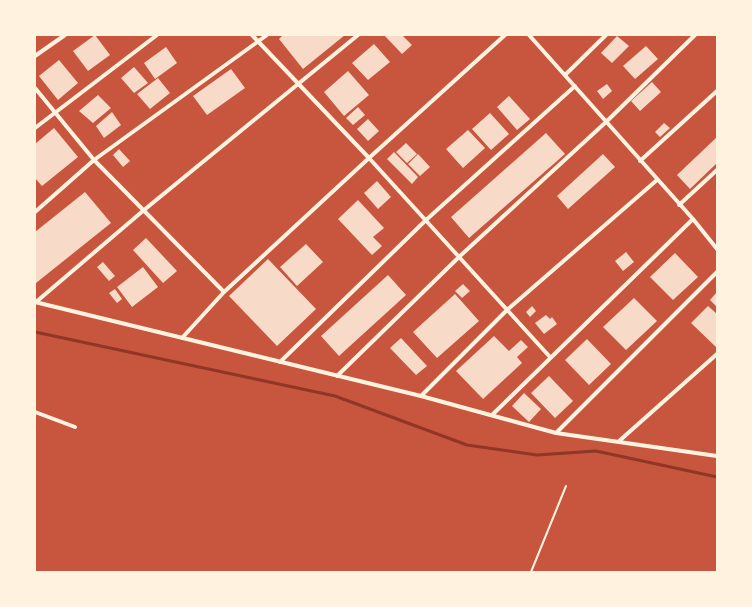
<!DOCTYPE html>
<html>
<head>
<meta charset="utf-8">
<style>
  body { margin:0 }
  #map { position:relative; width:752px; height:607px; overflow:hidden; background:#c8553d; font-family:Quicksand,sans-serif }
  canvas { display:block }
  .frame { position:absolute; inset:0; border:36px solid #fff3e0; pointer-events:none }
</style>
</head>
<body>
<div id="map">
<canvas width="752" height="607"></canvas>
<div class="frame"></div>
</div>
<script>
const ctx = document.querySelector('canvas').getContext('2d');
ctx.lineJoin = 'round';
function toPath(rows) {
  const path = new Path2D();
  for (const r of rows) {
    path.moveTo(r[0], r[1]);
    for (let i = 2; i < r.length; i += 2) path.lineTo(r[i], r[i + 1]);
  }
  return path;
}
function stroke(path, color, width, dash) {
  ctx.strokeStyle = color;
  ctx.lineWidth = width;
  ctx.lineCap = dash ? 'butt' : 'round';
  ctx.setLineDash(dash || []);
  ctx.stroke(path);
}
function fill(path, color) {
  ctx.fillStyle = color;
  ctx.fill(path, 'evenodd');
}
const stream = toPath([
  [35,332,335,396,467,445,537,455,596,451,717,477]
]);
const building = toPath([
  [95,35,110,55,88,71,73,51],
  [283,35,345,35,303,69,279,39],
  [384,35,402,35,412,45,402,54],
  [617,36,629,46,612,63,601,53],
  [374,44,390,62,368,80,352,63],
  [646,46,658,59,635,79,623,66],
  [166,47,177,63,155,79,144,63],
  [59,60,78,83,58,100,39,76],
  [134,67,148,83,134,93,121,78],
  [231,69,245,88,207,115,193,96],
  [348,71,369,95,344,116,324,92],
  [158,78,170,93,150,109,137,94],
  [652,82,661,92,640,111,631,101],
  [607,84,612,91,603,99,597,91],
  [98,95,111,108,93,123,79,111],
  [509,96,530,119,517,130,497,107],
  [358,107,365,115,353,125,346,118],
  [112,112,121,125,104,138,96,126],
  [490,113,509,134,491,150,472,129],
  [368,119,379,131,368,141,357,129],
  [664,123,670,128,660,137,655,132],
  [54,128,78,157,42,186,35,178,35,144],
  [468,130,485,148,463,168,446,149],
  [546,133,565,154,469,238,451,217],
  [717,137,717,163,690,189,677,175],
  [406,143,417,154,407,163,396,152],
  [119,149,130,161,123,167,113,155],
  [394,152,418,177,412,184,387,159],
  [418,154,430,167,420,176,408,164],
  [603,154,615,167,568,209,557,196],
  [377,181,391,197,378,209,364,193],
  [85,192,111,223,36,283,35,232],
  [358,200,384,228,373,237,382,246,372,255,338,219],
  [146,238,177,271,163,283,133,250],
  [306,244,323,262,297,286,280,267],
  [626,252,634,262,623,271,615,261],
  [675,253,698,277,673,300,650,277],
  [268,259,316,309,277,346,229,296],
  [103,262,115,276,109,281,97,267],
  [143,267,158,287,132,307,117,287],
  [388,275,406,295,339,356,321,336],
  [463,284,470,291,462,298,455,291],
  [115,289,122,299,117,303,109,293],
  [717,292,717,307,710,300],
  [455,294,479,321,437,358,413,332],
  [634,298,657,321,626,350,603,327],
  [532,306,536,311,530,317,526,312],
  [708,306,717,314,717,348,691,323],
  [546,315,550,319,552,317,557,324,544,334,535,323],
  [494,336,509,351,521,340,528,347,517,357,522,363,483,399,456,371],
  [401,338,427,366,416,375,390,348],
  [587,339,611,364,589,385,565,360],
  [549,376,573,401,555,418,531,393],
  [524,393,541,409,529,422,512,406]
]);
const path = toPath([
  [531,572,566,486]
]);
const minor = toPath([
  [252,35,369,158,505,35],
  [529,35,693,219,717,249],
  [35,56,65,35],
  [565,75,606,35],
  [35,88,94,160,267,35],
  [35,128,157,35],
  [640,161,717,91],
  [679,205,717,170],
  [35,212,94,160,224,292],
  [35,302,421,396,556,433,717,456],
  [36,302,144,210,358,35],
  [182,338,224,292,369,158,550,357],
  [280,362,426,220,575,86],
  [337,376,460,256,606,122,695,35],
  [421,396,507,310,657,180],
  [35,412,75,427],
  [492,415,693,219],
  [556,433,717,272],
  [618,442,717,354]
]);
stroke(stream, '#8f3625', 3);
fill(building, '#f7dbc8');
stroke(path, '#fff3e0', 2);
stroke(minor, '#fff3e0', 4);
</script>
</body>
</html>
